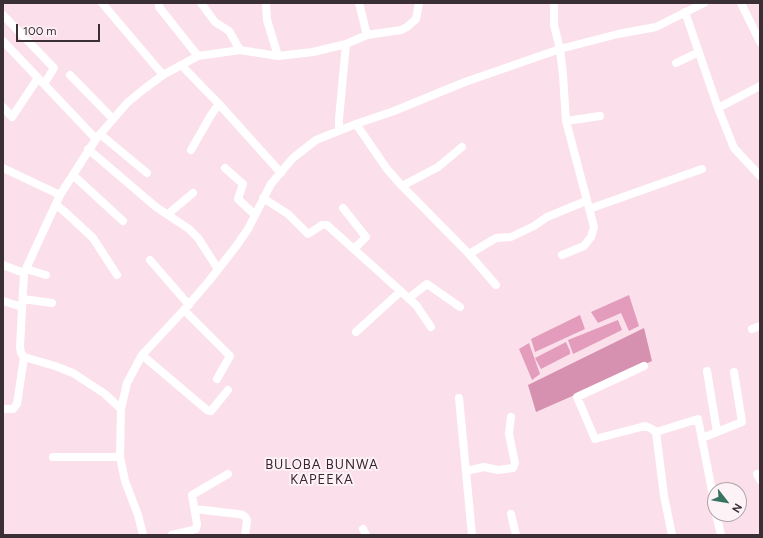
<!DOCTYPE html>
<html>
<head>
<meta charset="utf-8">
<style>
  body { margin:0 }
  #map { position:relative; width:763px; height:538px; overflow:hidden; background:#fbe0eb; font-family:Figtree,sans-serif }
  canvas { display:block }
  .frame { position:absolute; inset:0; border:4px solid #3a2f34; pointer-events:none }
  .north { position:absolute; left:707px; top:482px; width:40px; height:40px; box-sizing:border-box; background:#fdf2f6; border:1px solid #afa4a8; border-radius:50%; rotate:121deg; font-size:11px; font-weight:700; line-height:16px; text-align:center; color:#3a2f34 }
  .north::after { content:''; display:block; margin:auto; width:14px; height:18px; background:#367461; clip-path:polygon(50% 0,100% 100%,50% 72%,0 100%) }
  .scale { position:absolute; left:16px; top:24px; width:84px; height:18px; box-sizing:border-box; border:2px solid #3a2f34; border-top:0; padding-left:5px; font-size:12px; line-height:14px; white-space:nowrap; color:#3a2f34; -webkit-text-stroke:3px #fdf2f6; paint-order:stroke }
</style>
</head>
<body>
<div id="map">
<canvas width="763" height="538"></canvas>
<div class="frame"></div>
<div class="north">N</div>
<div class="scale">100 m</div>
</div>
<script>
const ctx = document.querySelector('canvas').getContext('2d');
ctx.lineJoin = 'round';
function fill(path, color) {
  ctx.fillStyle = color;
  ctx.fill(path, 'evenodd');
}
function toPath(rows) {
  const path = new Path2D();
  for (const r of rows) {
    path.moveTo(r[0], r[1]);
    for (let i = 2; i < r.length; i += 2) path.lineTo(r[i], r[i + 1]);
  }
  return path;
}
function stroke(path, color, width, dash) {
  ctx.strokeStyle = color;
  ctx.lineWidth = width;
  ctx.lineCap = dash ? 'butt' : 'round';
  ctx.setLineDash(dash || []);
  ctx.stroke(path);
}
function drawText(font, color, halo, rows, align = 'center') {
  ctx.font = font + ' Figtree,sans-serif';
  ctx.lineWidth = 4;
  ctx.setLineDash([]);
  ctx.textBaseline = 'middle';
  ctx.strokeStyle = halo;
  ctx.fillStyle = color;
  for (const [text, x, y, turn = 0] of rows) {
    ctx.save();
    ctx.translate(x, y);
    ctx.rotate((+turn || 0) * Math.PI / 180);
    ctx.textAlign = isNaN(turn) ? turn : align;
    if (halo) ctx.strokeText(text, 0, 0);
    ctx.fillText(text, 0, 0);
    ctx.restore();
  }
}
const forest = toPath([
  [644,328,652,361,536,412,528,385]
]);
const water = toPath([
  [629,295,639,326,629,331,621,313,598,323,591,312],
  [580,315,585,329,535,352,531,339],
  [618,320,622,330,573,354,568,340],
  [566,342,570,351,570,354,541,369,535,358],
  [529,343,540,374,532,380,519,349]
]);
const minor = toPath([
  [102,3,163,75],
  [159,3,159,7,198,56],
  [201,3,215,22,229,31,240,50],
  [266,3,267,20,278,56],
  [359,3,367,35],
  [554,3,554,25,560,49,563,75,566,121,594,227,591,237,584,246,562,255],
  [741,3,760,42],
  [685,12,718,108,734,148,760,176],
  [3,15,54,68,44,84],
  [3,41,96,139],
  [676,63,699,52],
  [181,65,219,104,281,173],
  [70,75,113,119],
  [3,107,12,117,38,78],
  [718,108,760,86],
  [566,121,600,116],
  [356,124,387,169,402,186,469,254,496,285],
  [339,130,339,119,346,44],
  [100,134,147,173],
  [88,149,156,207,189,229,198,238,218,269],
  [191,150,211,115,219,104],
  [3,168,60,195],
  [225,168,243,184,238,199,255,215],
  [73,175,123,221],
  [402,186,438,167,462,147],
  [263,198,288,214,308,234,322,225,327,225,416,305,431,327],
  [56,205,64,211,93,238,117,275],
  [343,208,366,237,354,249],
  [589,209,702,169],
  [168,214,193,193],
  [469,254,496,238,511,237,534,226,547,217,586,201],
  [150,260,189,305],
  [3,265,24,273],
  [26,269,46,275],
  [409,298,427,284,460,307],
  [23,299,52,303],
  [3,301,22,307],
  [184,310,230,356,217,379],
  [752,329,760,326],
  [356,332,401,291],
  [142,355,207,410,211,411,228,390],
  [644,366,577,397,595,439,645,426,652,429,656,432,664,496,672,535],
  [707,371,717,432],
  [459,398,472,535],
  [3,409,13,409,17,404,24,357],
  [121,409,105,394,73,373,55,366,24,357,21,353,20,347,24,273,60,195,96,139,127,103,144,89,163,75,198,56,240,50,278,56,313,52,346,44,367,35,401,30,407,27,416,19,419,3],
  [656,432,698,419,715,506],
  [702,438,742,422,734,372],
  [53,457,120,457],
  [466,471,484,467,498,470,513,468,515,463,509,434,511,417],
  [757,474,760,480],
  [195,509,238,514,243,515,246,518,247,521,245,535],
  [511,514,516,535],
  [716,514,721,535],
  [363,529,366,535],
  [143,535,138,515,125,481,120,457,121,409,127,383,142,355,184,310,209,281,237,245,248,229,271,184,293,158,316,140,356,124,394,111,465,82,560,49,618,34,656,27,704,3],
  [172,535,193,530,196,529,197,524,192,495,228,474]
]);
const quarterNames = [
  ["BULOBA BUNWA",322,465],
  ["KAPEEKA",322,480]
];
fill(forest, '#d690b0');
fill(water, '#e39cbc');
stroke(minor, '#fff', 8);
ctx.letterSpacing = '1px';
drawText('13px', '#38242d', '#fdf2f6', quarterNames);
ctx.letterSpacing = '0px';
</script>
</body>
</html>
